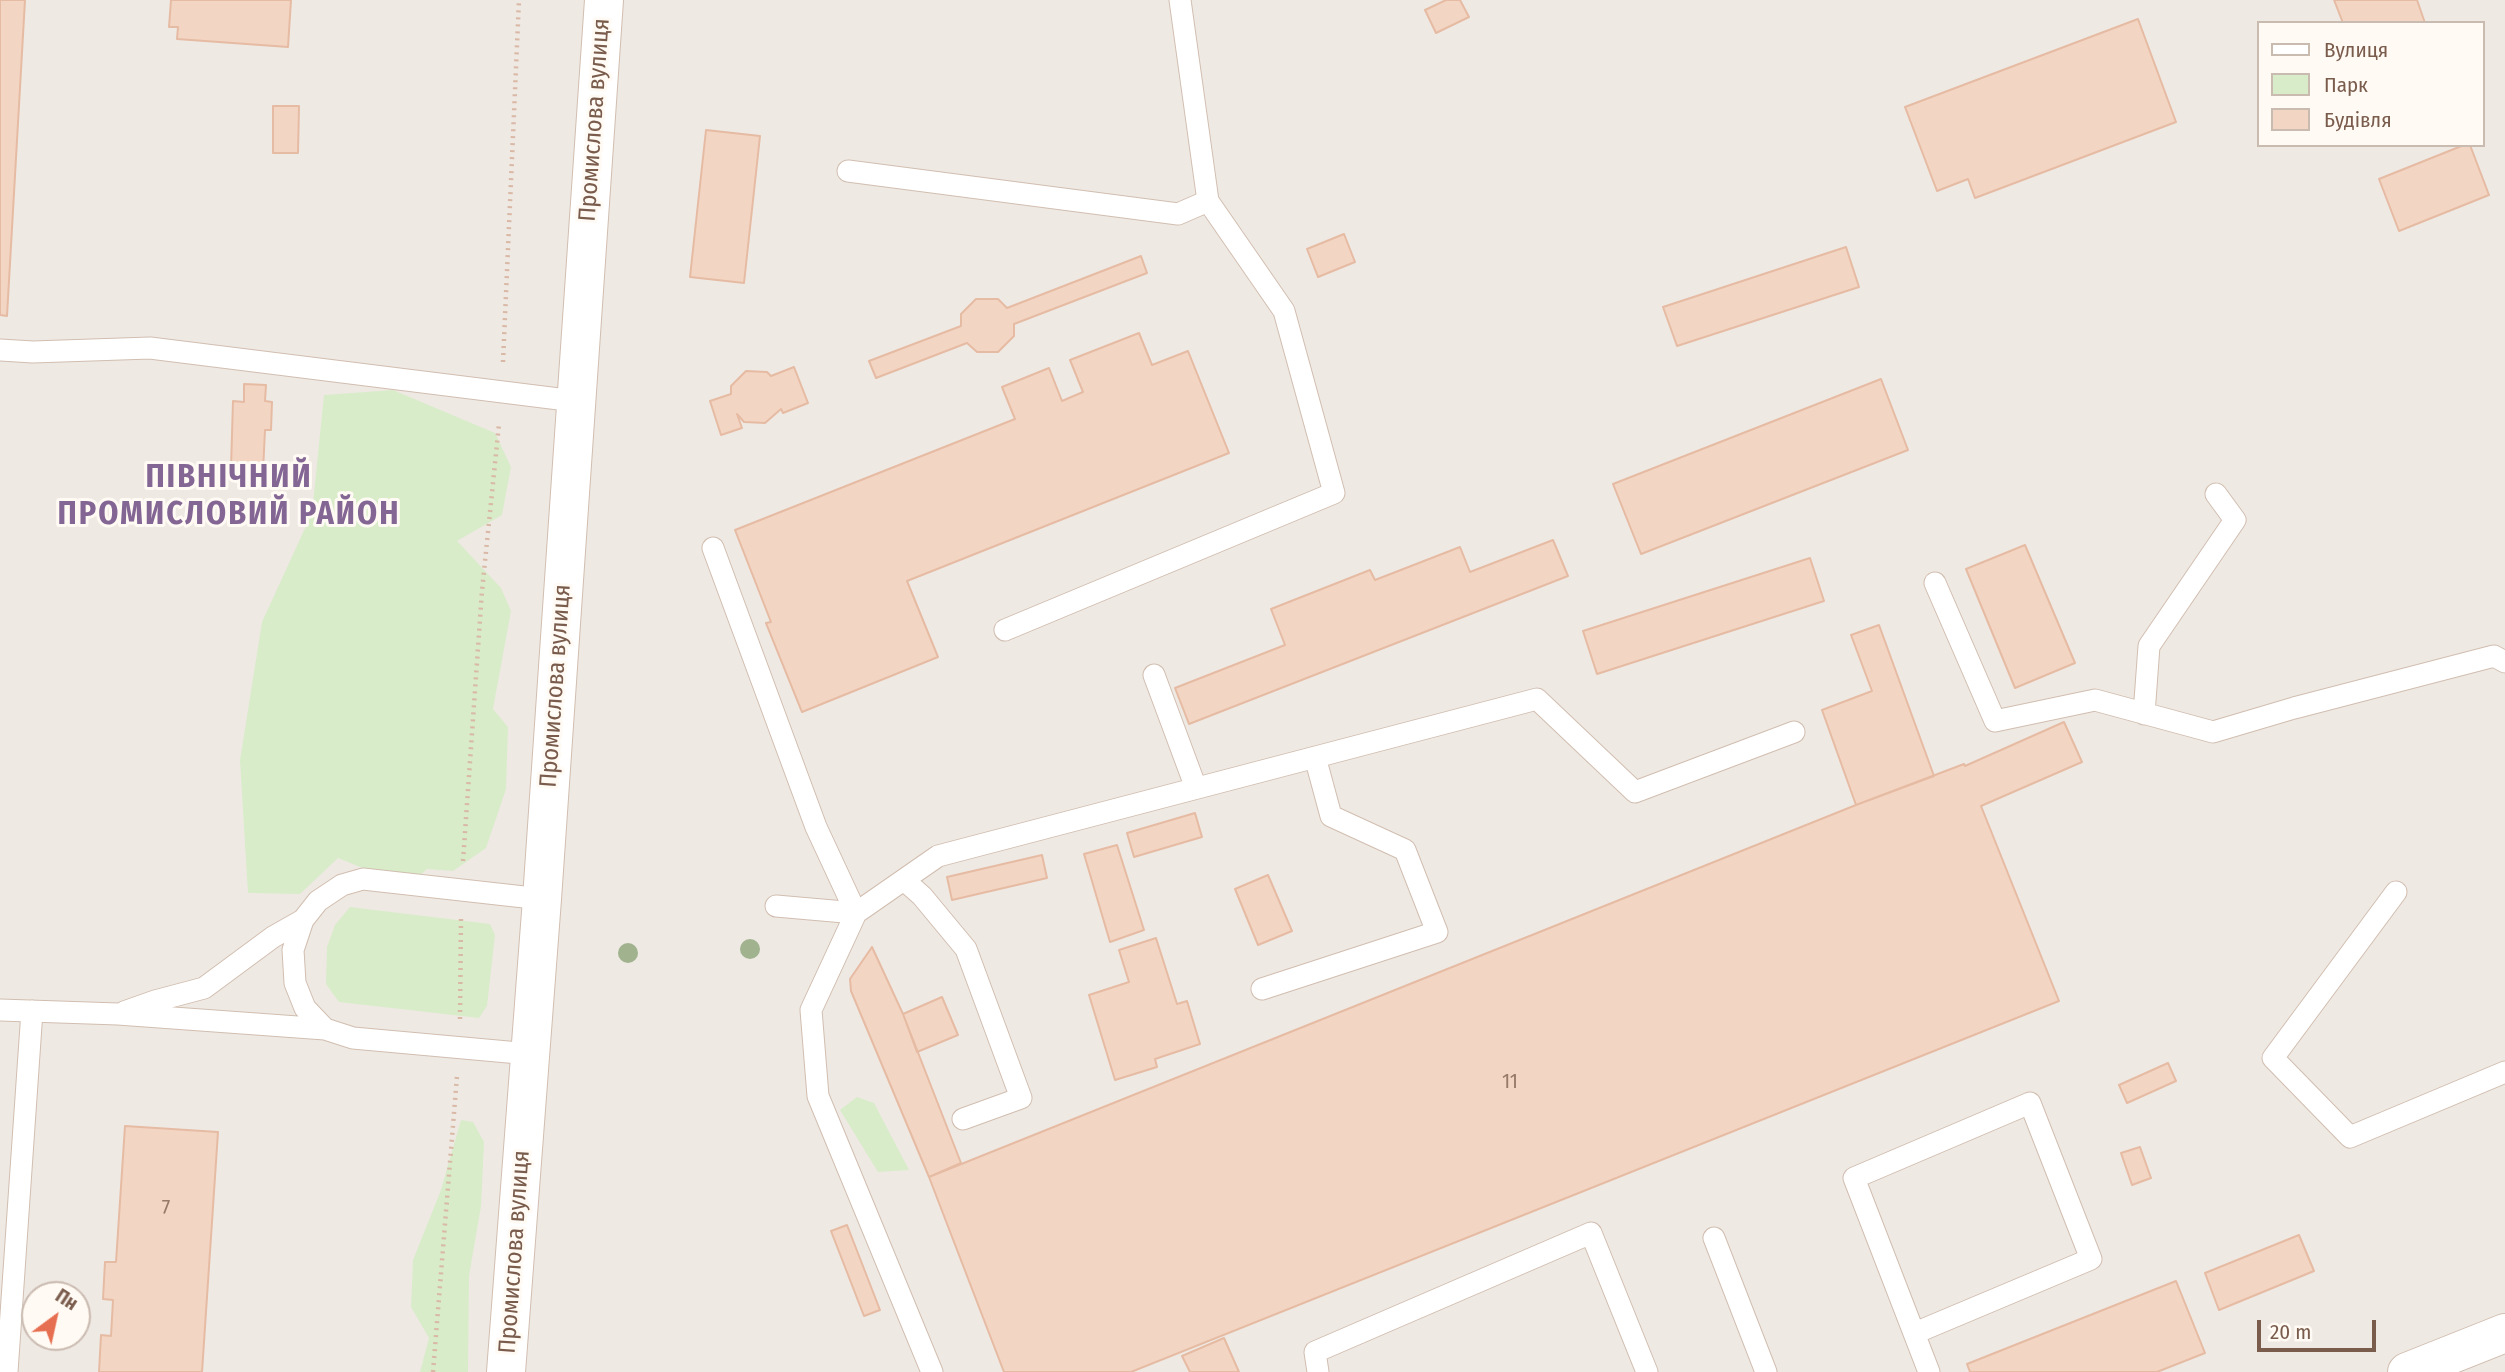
<!DOCTYPE html>
<html>
<head>
<meta charset="utf-8">
<style>
  body { margin:0 }
  #map { position:relative; width:2505px; height:1372px; overflow:hidden; background:#fdf6ec; font-family:"Fira Sans Condensed",sans-serif }
  canvas { display:block }
  .legend { position:absolute; left:2257px; top:21px; width:228px; height:126px; box-sizing:border-box; background:#fffaf3; border:2px solid #cabbb1; margin:0; padding:9px 12px; list-style:none; font-size:21px; color:#7a5c4d }
  .legend li { display:flex; align-items:center; gap:14px; height:35px }
  .legend b { width:35px; border:2px solid #cabbb1 }
  .north { position:absolute; left:21px; top:1281px; width:70px; height:70px; box-sizing:border-box; background:#fffaf3; border:2px solid #cabbb1; border-radius:50%; rotate:33deg; font-size:19px; font-weight:700; line-height:28px; text-align:center; color:#7a5c4d }
  .north::after { content:''; display:block; margin:auto; width:24px; height:32px; background:#e76f51; clip-path:polygon(50% 0,100% 100%,50% 72%,0 100%) }
  .scale { position:absolute; left:2257px; top:1320px; width:119px; height:32px; box-sizing:border-box; border:4px solid #7a5c4d; border-top:0; padding-left:9px; font-size:21px; line-height:24px; white-space:nowrap; color:#7a5c4d; -webkit-text-stroke:5px #fffaf3; paint-order:stroke }
</style>
</head>
<body>
<div id="map">
<canvas width="2505" height="1372"></canvas>
<ul class="legend">
<li><b style="height:9px;background:#fff"></b>Вулиця</li>
<li><b style="height:19px;background:#d8ecc9"></b>Парк</li>
<li><b style="height:19px;background:#f3d5c3"></b>Будівля</li>
</ul>
<div class="north">Пн</div>
<div class="scale">20 m</div>
</div>
<script>
const ctx = document.querySelector('canvas').getContext('2d');
ctx.lineJoin = 'round';
function fill(path, color) {
  ctx.fillStyle = color;
  ctx.fill(path, 'evenodd');
}
function toPath(rows) {
  const path = new Path2D();
  for (const r of rows) {
    path.moveTo(r[0], r[1]);
    for (let i = 2; i < r.length; i += 2) path.lineTo(r[i], r[i + 1]);
  }
  return path;
}
function stroke(path, color, width, dash) {
  ctx.strokeStyle = color;
  ctx.lineWidth = width;
  ctx.lineCap = dash ? 'butt' : 'round';
  ctx.setLineDash(dash || []);
  ctx.stroke(path);
}
function drawText(font, color, halo, rows, align = 'center') {
  ctx.font = font + ' "Fira Sans Condensed",sans-serif';
  ctx.lineWidth = 6;
  ctx.setLineDash([]);
  ctx.textBaseline = 'middle';
  ctx.strokeStyle = halo;
  ctx.fillStyle = color;
  for (const [text, x, y, turn = 0] of rows) {
    ctx.save();
    ctx.translate(x, y);
    ctx.rotate((+turn || 0) * Math.PI / 180);
    ctx.textAlign = isNaN(turn) ? turn : align;
    if (halo) ctx.strokeText(text, 0, 0);
    ctx.fillText(text, 0, 0);
    ctx.restore();
  }
}
const industrial = toPath([
  [0,0,2505,0,2505,1372,0,1372],
  [2258,23,2482,23,2482,145,2258,145],
  [35,1295,77,1295,77,1337,35,1337]
]);
const green = toPath([
  [393,390,495,433,511,467,502,515,457,541,501,588,511,611,493,709,508,727,506,789,486,848,453,871,427,869,418,877,375,873,338,858,300,894,248,893,240,760,262,622,312,513,324,395],
  [350,907,490,924,495,935,487,1006,479,1018,339,1002,326,984,327,947,335,925],
  [857,1097,874,1103,909,1170,878,1172,840,1110],
  [461,1120,473,1122,484,1142,481,1206,469,1276,468,1372,420,1372,429,1338,411,1307,413,1260,441,1190]
]);
const building = toPath([
  [0,0,25,0,7,316,0,315,0,0],
  [171,0,291,0,288,47,177,39,178,27,169,27,171,0],
  [1446,0,1460,0,1469,17,1436,33,1425,10,1446,0],
  [2334,0,2417,0,2425,23,2343,23,2334,0],
  [2138,19,2176,122,1975,198,1968,179,1937,191,1905,107,2138,19],
  [273,106,299,106,298,153,273,153,273,106],
  [706,130,760,136,744,283,690,277,706,130],
  [2464,145,2470,145,2489,195,2399,231,2379,179,2464,145],
  [1344,234,1355,262,1318,277,1307,249,1344,234],
  [1846,247,1859,287,1677,346,1663,307,1846,247],
  [1141,256,1147,273,1014,324,1014,336,998,352,977,352,967,343,876,378,869,361,961,326,961,314,976,299,998,299,1007,308,1141,256],
  [1139,333,1152,365,1188,351,1229,453,907,581,938,657,802,712,766,623,771,622,735,530,1015,419,1002,387,1049,368,1062,401,1083,392,1070,360,1139,333],
  [794,367,808,403,783,413,781,409,765,423,744,422,737,414,742,428,721,435,710,401,731,394,731,386,746,371,767,372,771,376,794,367],
  [1881,379,1908,450,1641,554,1613,484,1881,379],
  [244,384,266,385,265,401,272,402,271,430,265,430,263,471,231,468,233,401,244,402,244,384],
  [1553,540,1568,576,1189,724,1175,688,1285,645,1271,609,1370,570,1375,580,1460,547,1470,572,1553,540],
  [2025,545,2075,663,2015,688,1966,569,2025,545],
  [1810,558,1824,601,1597,674,1583,631,1810,558],
  [1879,625,1934,776,1856,805,1822,710,1872,691,1851,635,1879,625],
  [2064,722,2082,762,1981,806,2059,1001,1131,1372,1004,1372,929,1177,1856,805,1964,764,1965,766,2064,722],
  [1195,813,1202,837,1134,857,1127,833,1195,813],
  [1117,845,1144,930,1110,942,1084,854,1117,845],
  [1042,855,1047,878,952,900,947,877,1042,855],
  [1268,875,1292,931,1258,945,1235,889,1268,875],
  [1156,938,1177,1004,1187,1001,1200,1044,1155,1059,1157,1067,1115,1080,1089,995,1129,982,1119,950,1156,938],
  [872,947,903,1014,961,1163,929,1177,851,991,850,979,872,947],
  [942,997,958,1035,917,1052,903,1014,942,997],
  [2168,1063,2176,1081,2127,1103,2119,1085,2168,1063],
  [125,1126,218,1132,202,1372,99,1372,101,1335,111,1336,113,1300,103,1299,105,1262,116,1262,125,1126],
  [2140,1147,2151,1178,2132,1185,2121,1153,2140,1147],
  [847,1225,880,1310,864,1316,831,1231,847,1225],
  [2299,1235,2314,1271,2219,1310,2205,1273,2299,1235],
  [2176,1281,2205,1353,2157,1372,1970,1372,1967,1364,2176,1281],
  [1224,1338,1239,1372,1190,1372,1182,1356,1224,1338]
]);
const path = toPath([
  [503,362,519,0],
  [463,861,482,591,499,424],
  [460,1019,461,919],
  [433,1372,457,1076]
]);
const service = toPath([
  [848,171,1178,214,1208,201,1180,0],
  [0,350,33,352,150,348,575,401],
  [713,548,816,827,856,913,776,906],
  [1935,583,1995,721,2095,700,2213,732,2294,708,2494,656,2505,662],
  [1005,630,1334,493,1284,311,1208,201],
  [1154,675,1196,788],
  [2144,714,2149,646,2235,520,2216,494],
  [904,880,922,896,966,949,1021,1098,963,1119],
  [2396,892,2273,1058,2350,1137,2505,1072],
  [1262,989,1437,932,1405,850,1331,816,1315,757],
  [0,1010,118,1014,325,1029],
  [124,1012,155,1001,204,988,273,937,303,920],
  [530,1054,353,1038,325,1029,305,1008,295,983,293,950,303,920,318,901,342,885,363,879,542,899],
  [1714,1238,1766,1372],
  [1915,1333,2091,1259,2030,1103,1854,1178,1929,1372],
  [7,1372,32,1011],
  [932,1372,818,1096,811,1010,856,913,938,856,1537,699,1635,792,1794,732],
  [1318,1372,1315,1352,1591,1233,1647,1372]
]);
const minor = toPath([
  [506,1372,542,899,604,0],
  [2407,1372,2505,1333]
]);
const trees = [
  [750,949],
  [628,953]
];
const numberNames = [
  ["11",1510,1082],
  ["7",166,1208]
];
const streetNames = [
  ["Промислова вулиця",595,120,-86],
  ["Промислова вулиця",556,686,-86],
  ["Промислова вулиця",515,1252,-86]
];
const districtNames = [
  ["ПІВНІЧНИЙ",229,478],
  ["ПРОМИСЛОВИЙ РАЙОН",229,515]
];
fill(industrial, '#efe9e4');
fill(green, '#d8ecc9');
fill(building, '#f3d5c3');
stroke(building, '#e6bba3', 2);
stroke(service, '#d1beb0', 23);
stroke(minor, '#d1beb0', 40);
stroke(path, '#d9b8a5', 4.5, [2, 5]);
stroke(service, '#fff', 21);
stroke(minor, '#fff', 38);
ctx.fillStyle = '#a0b28e';
for (const [x, y] of trees) {
  ctx.beginPath();
  ctx.arc(x, y, 10, 0, 2 * Math.PI);
  ctx.fill();
}
drawText('21px', '#987a6a', null, numberNames);
drawText('24px', '#7a5c4d', '#fffaf3', streetNames);
ctx.letterSpacing = '2px';
drawText('bold 32px', '#846695', '#fffaf3', districtNames);
ctx.letterSpacing = '0px';
</script>
</body>
</html>
